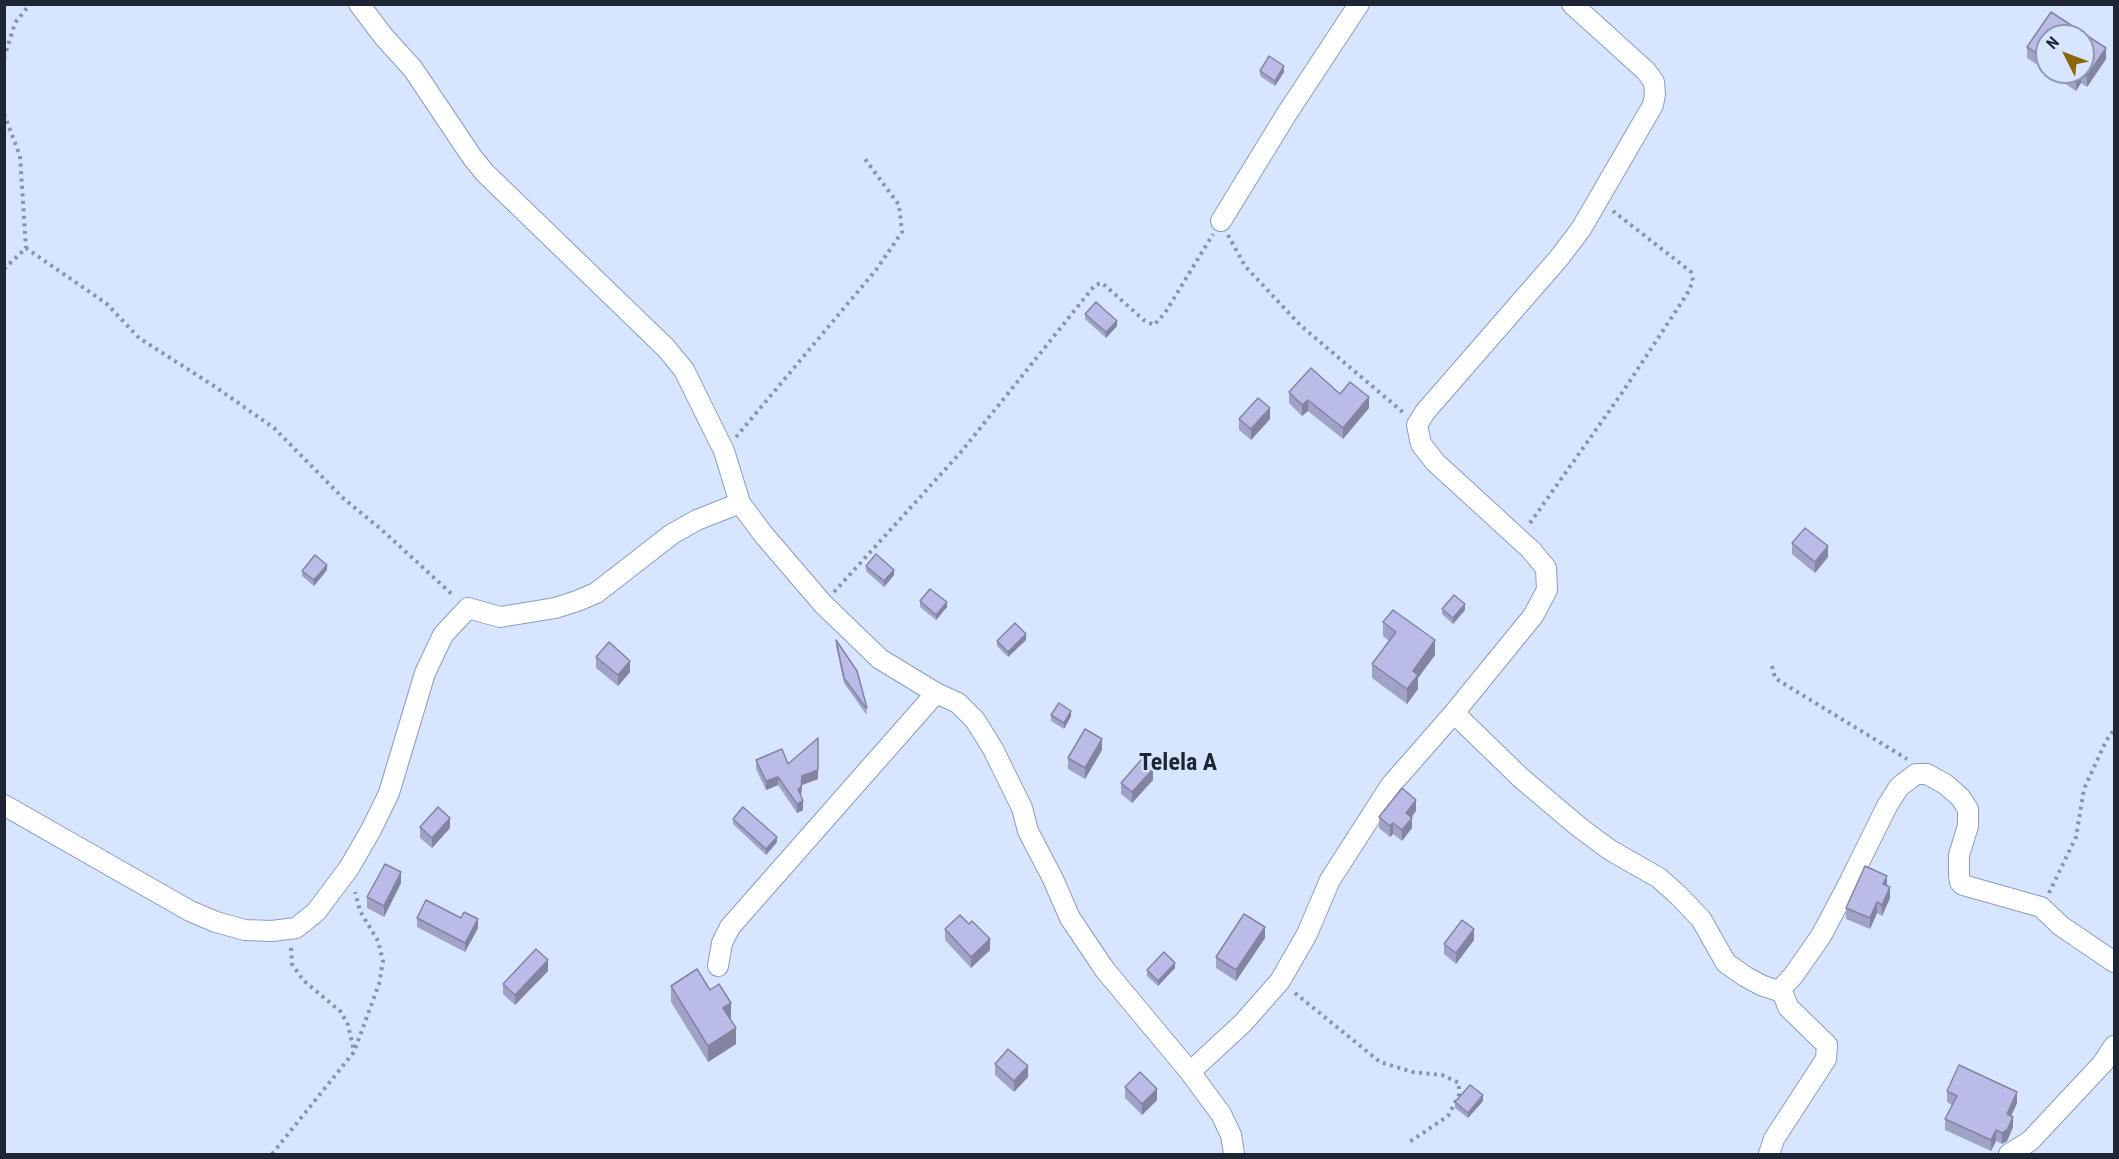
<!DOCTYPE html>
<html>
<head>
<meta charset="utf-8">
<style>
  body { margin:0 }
  #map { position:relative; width:2119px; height:1159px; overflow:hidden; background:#d8e5fe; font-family:"Roboto Condensed",sans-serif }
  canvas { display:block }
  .frame { position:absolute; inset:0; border:6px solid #1e2635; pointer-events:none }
  .north { position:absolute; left:2035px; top:24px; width:60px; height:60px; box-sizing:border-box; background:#d8e5fe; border:2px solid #8e99ae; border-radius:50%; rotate:312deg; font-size:16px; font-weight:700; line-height:24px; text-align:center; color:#1e2635 }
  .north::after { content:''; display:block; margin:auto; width:21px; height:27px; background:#8c6709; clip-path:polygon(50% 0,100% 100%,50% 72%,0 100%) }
</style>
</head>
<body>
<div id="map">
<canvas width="2119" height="1159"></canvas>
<div class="frame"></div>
<div class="north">N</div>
</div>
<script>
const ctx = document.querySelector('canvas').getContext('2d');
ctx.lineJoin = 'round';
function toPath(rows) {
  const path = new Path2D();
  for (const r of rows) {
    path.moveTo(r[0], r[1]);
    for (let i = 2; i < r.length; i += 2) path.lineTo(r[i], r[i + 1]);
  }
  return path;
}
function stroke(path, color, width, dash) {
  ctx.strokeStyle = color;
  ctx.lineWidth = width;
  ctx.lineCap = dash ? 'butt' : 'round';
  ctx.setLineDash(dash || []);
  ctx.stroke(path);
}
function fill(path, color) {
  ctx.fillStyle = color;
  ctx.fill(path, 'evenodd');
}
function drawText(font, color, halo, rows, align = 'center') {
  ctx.font = font + ' "Roboto Condensed",sans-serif';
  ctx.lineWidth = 4.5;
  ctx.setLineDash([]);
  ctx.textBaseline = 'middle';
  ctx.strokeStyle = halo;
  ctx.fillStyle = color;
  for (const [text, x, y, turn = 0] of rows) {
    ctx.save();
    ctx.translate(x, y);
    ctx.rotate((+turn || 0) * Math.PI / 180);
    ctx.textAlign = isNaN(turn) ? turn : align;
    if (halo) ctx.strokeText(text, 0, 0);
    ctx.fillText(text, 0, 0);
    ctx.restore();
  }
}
const path = toPath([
  [4,58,15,23,30,4],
  [4,114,20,156,26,248],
  [1228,235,1245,266,1300,325,1405,414],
  [4,269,26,248,107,304,139,338,214,386,274,428,344,499,382,530,454,596],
  [736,437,876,270,902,232,899,205,865,159],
  [1530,523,1624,390,1687,294,1693,281,1691,272,1681,264,1613,211],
  [834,592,961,452,1095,285,1102,283,1145,321,1154,325,1165,313,1213,234],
  [1772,666,1775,678,1781,682,1907,759],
  [2049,893,2076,837,2084,789,2106,741,2114,730],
  [291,948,292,964,303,980,341,1012,348,1025,354,1051],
  [1295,993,1380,1062,1413,1072,1442,1075,1459,1083,1459,1095,1448,1116,1408,1143],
  [272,1154,354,1052,379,984,383,961,378,941,360,911,355,892]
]);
const street = toPath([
  [359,4,384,37,413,69,472,157,485,173,666,348,684,370,724,451,740,503,763,534,823,604,880,659,936,693,958,703,975,720,993,749,1022,808,1028,831,1053,879,1070,918,1105,970,1190,1072,1221,1114,1231,1135,1234,1154],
  [1221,221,1286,115,1359,4],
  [1454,713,1521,778,1579,827,1610,850,1659,878,1678,895,1701,919,1726,963,1746,977,1763,986,1779,991,1784,996,1788,1007,1827,1045,1826,1059,1774,1139,1769,1154],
  [4,805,190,911,216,922,245,930,272,931,296,928,316,912,349,868,371,830,389,793,425,673,443,635,468,608,500,617,555,608,577,601,596,593,672,534,697,520,740,503],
  [718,966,722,943,730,927,936,693],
  [1779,991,1793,976,1821,936,1848,885,1887,806,1899,787,1916,774,1927,774,1945,784,1960,797,1968,809,1968,826,1959,855,1959,876,1960,882,1963,885,2041,907,2061,926,2114,962],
  [1190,1072,1243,1023,1280,981,1307,934,1330,880,1391,785,1454,713,1533,616,1547,590,1546,568,1531,550,1435,462,1421,444,1417,425,1425,412,1559,258,1581,229,1653,105,1655,94,1654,82,1646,71,1572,4],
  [2009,1154,2030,1141,2103,1063,2114,1046]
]);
const wall = toPath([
  [2051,12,2106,48,2106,59,2087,87,2081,83,2076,91,2048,72,2083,72,2083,36,2047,36,2047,71,2027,58,2027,47],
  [1260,71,1284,72,1275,86,1260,76],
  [1085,314,1117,326,1106,338,1085,319],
  [1289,392,1340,394,1369,408,1343,439,1308,411,1302,416,1289,403],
  [1239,419,1270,419,1251,440,1239,430],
  [1792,543,1828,557,1815,573,1792,554],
  [866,566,894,575,884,587,866,571],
  [327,570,314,586,302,576,302,571],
  [920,601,947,607,936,620,920,607],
  [1442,609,1465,610,1453,624,1442,614],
  [1383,622,1435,655,1418,678,1418,689,1407,704,1372,678,1372,664,1389,641,1383,636],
  [836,640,857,671,867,713,866,714,844,683,836,646],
  [1026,640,1008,657,997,646,997,641],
  [596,657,630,672,618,686,596,668],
  [1051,715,1071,716,1064,729,1051,721],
  [1102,750,1085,779,1068,769,1068,758],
  [756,760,788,764,818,779,802,785,801,796,803,810,797,813,778,785,766,790,756,769],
  [1153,780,1132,803,1121,794,1121,783],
  [1416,811,1412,817,1412,828,1402,841,1393,834,1390,837,1379,828,1379,817],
  [733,819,777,842,766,855,733,824],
  [420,827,450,828,432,848,420,838],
  [401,883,384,917,367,908,367,897],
  [1887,886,1890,898,1882,916,1877,913,1870,929,1846,919,1846,908],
  [417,918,478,928,465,952,417,927],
  [945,929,990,950,971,968,945,940],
  [1265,938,1236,981,1216,968,1216,957],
  [1474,940,1456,964,1444,954,1444,944],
  [1175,968,1158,986,1147,976,1147,970],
  [548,971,515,1005,503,994,503,984],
  [671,986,710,990,731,1019,731,1020,736,1044,708,1062,671,1002],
  [995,1064,1028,1077,1014,1092,995,1075],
  [1125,1087,1157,1100,1142,1115,1125,1098],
  [1947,1091,2017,1103,2011,1116,2013,1127,2007,1141,2002,1144,1996,1141,1991,1151,1945,1130,1945,1119,1952,1105,1947,1102],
  [1483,1101,1468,1118,1455,1108,1455,1102]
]);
const shadedWall = toPath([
  [2106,48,2106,59,2087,87,2087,76],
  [1284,66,1284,72,1275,86,1275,81],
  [2081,72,2081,83,2076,91,2076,80],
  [1117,321,1117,326,1106,338,1106,332],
  [1369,397,1369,408,1343,439,1343,428],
  [1308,400,1308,411,1302,416,1302,405],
  [1270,408,1270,419,1251,440,1251,429],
  [1828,546,1828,557,1815,573,1815,562],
  [327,565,327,570,314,586,314,580],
  [894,570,894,575,884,587,884,581],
  [947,602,947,607,936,620,936,615],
  [1465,604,1465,610,1453,624,1453,618],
  [1026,634,1026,640,1008,657,1008,652],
  [1435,640,1435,655,1418,678,1418,689,1407,704,1407,689,1413,671],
  [630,661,630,672,618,686,618,675],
  [1071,711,1071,716,1064,729,1064,723],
  [1102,739,1102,750,1085,779,1085,768],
  [1153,769,1153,780,1132,803,1132,792],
  [818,770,818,779,802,785,801,796,798,789,802,776],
  [778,777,778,785,766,790,766,781],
  [1416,800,1416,811,1406,824,1406,813],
  [803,801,803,810,797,813,797,804],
  [450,818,450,828,432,848,432,838],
  [1412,818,1412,828,1402,841,1402,830],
  [1393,823,1393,834,1390,837,1390,826],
  [777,837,777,842,766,855,766,849],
  [401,872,401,883,384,917,384,906],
  [1887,876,1887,887,1883,884],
  [1890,887,1890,898,1882,916,1882,905],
  [1877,902,1877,913,1870,929,1870,918],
  [478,919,478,928,465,952,465,943],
  [1265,927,1265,938,1236,981,1236,970],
  [1474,929,1474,940,1456,964,1456,953],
  [990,939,990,950,971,968,971,957],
  [548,960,548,971,515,1005,515,995],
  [1175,963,1175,968,1158,986,1158,981],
  [731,1003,731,1019,723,1024,723,1008],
  [736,1028,736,1044,708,1062,708,1046],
  [1028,1066,1028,1077,1014,1092,1014,1081],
  [1157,1089,1157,1100,1142,1115,1142,1104],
  [2017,1092,2017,1103,2007,1125,2007,1114],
  [1483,1095,1483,1101,1468,1118,1468,1113],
  [2013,1117,2013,1127,2007,1141,2002,1144,2002,1133],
  [1996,1130,1996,1141,1991,1151,1991,1140]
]);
const building = toPath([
  [2051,12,2106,48,2087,76,2081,72,2083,72,2083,36,2047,36,2047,60,2027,47,2051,12],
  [1269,56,1284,66,1275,81,1260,71,1269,56],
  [2064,72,2081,72,2076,80,2064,72],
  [1096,302,1117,321,1106,332,1085,314,1096,302],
  [1311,368,1340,394,1350,382,1369,397,1343,428,1308,400,1302,405,1289,392,1311,368],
  [1258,398,1270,408,1251,429,1239,419,1258,398],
  [1805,528,1828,546,1815,562,1792,543,1805,528],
  [876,554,894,570,884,581,866,566,876,554],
  [315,555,327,565,314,580,302,571,315,555],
  [930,589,947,602,936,615,920,601,930,589],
  [1454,595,1465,604,1453,618,1442,609,1454,595],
  [1393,610,1435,640,1413,671,1418,675,1407,689,1372,664,1396,632,1383,622,1393,610],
  [1015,623,1026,634,1008,652,997,641,1015,623],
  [836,640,857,671,867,708,866,708,844,678,836,640],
  [609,642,630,661,618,675,596,657,609,642],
  [1059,703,1071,711,1064,723,1051,715,1059,703],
  [1085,729,1102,739,1085,768,1068,758,1085,729],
  [818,738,818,770,802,776,801,787,798,789,803,801,797,804,778,777,766,781,756,760,782,749,788,764,818,738],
  [1142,759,1153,769,1132,792,1121,783,1142,759],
  [1402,788,1416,800,1406,813,1412,818,1402,830,1393,823,1390,826,1379,817,1402,788],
  [438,807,450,818,432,838,420,827,438,807],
  [743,807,777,837,766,849,733,819,743,807],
  [385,864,401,872,384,906,367,897,385,864],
  [1865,866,1887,876,1883,884,1890,887,1882,905,1877,902,1870,918,1846,908,1865,866],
  [426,900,461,918,464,912,478,919,465,943,417,918,426,900],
  [1244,914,1265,927,1236,970,1216,957,1244,914],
  [960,915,969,924,972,921,990,939,971,957,945,929,960,915],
  [1462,920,1474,929,1456,953,1444,944,1462,920],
  [536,949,548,960,515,995,503,984,536,949],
  [1164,952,1175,963,1158,981,1147,970,1164,952],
  [697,969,710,990,719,984,731,1003,723,1008,736,1028,708,1046,671,986,697,969],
  [1008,1049,1028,1066,1014,1081,995,1064,1008,1049],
  [1959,1065,2017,1092,2007,1114,2013,1117,2007,1130,2002,1133,1996,1130,1991,1140,1945,1119,1957,1096,1947,1091,1959,1065],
  [1140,1072,1157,1089,1142,1104,1125,1087,1140,1072],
  [1470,1085,1483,1095,1468,1113,1455,1102,1470,1085]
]);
const quarterNames = [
  ["Telela A",1178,764]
];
stroke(street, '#899dc3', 22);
stroke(path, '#8893a8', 4, [3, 4.5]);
stroke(street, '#fff', 20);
fill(wall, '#a0a2c7');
fill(shadedWall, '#8284a2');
fill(building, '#babce7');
stroke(building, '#8284a2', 1.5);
drawText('bold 24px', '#1e2635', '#d8e5fe', quarterNames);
</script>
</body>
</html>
